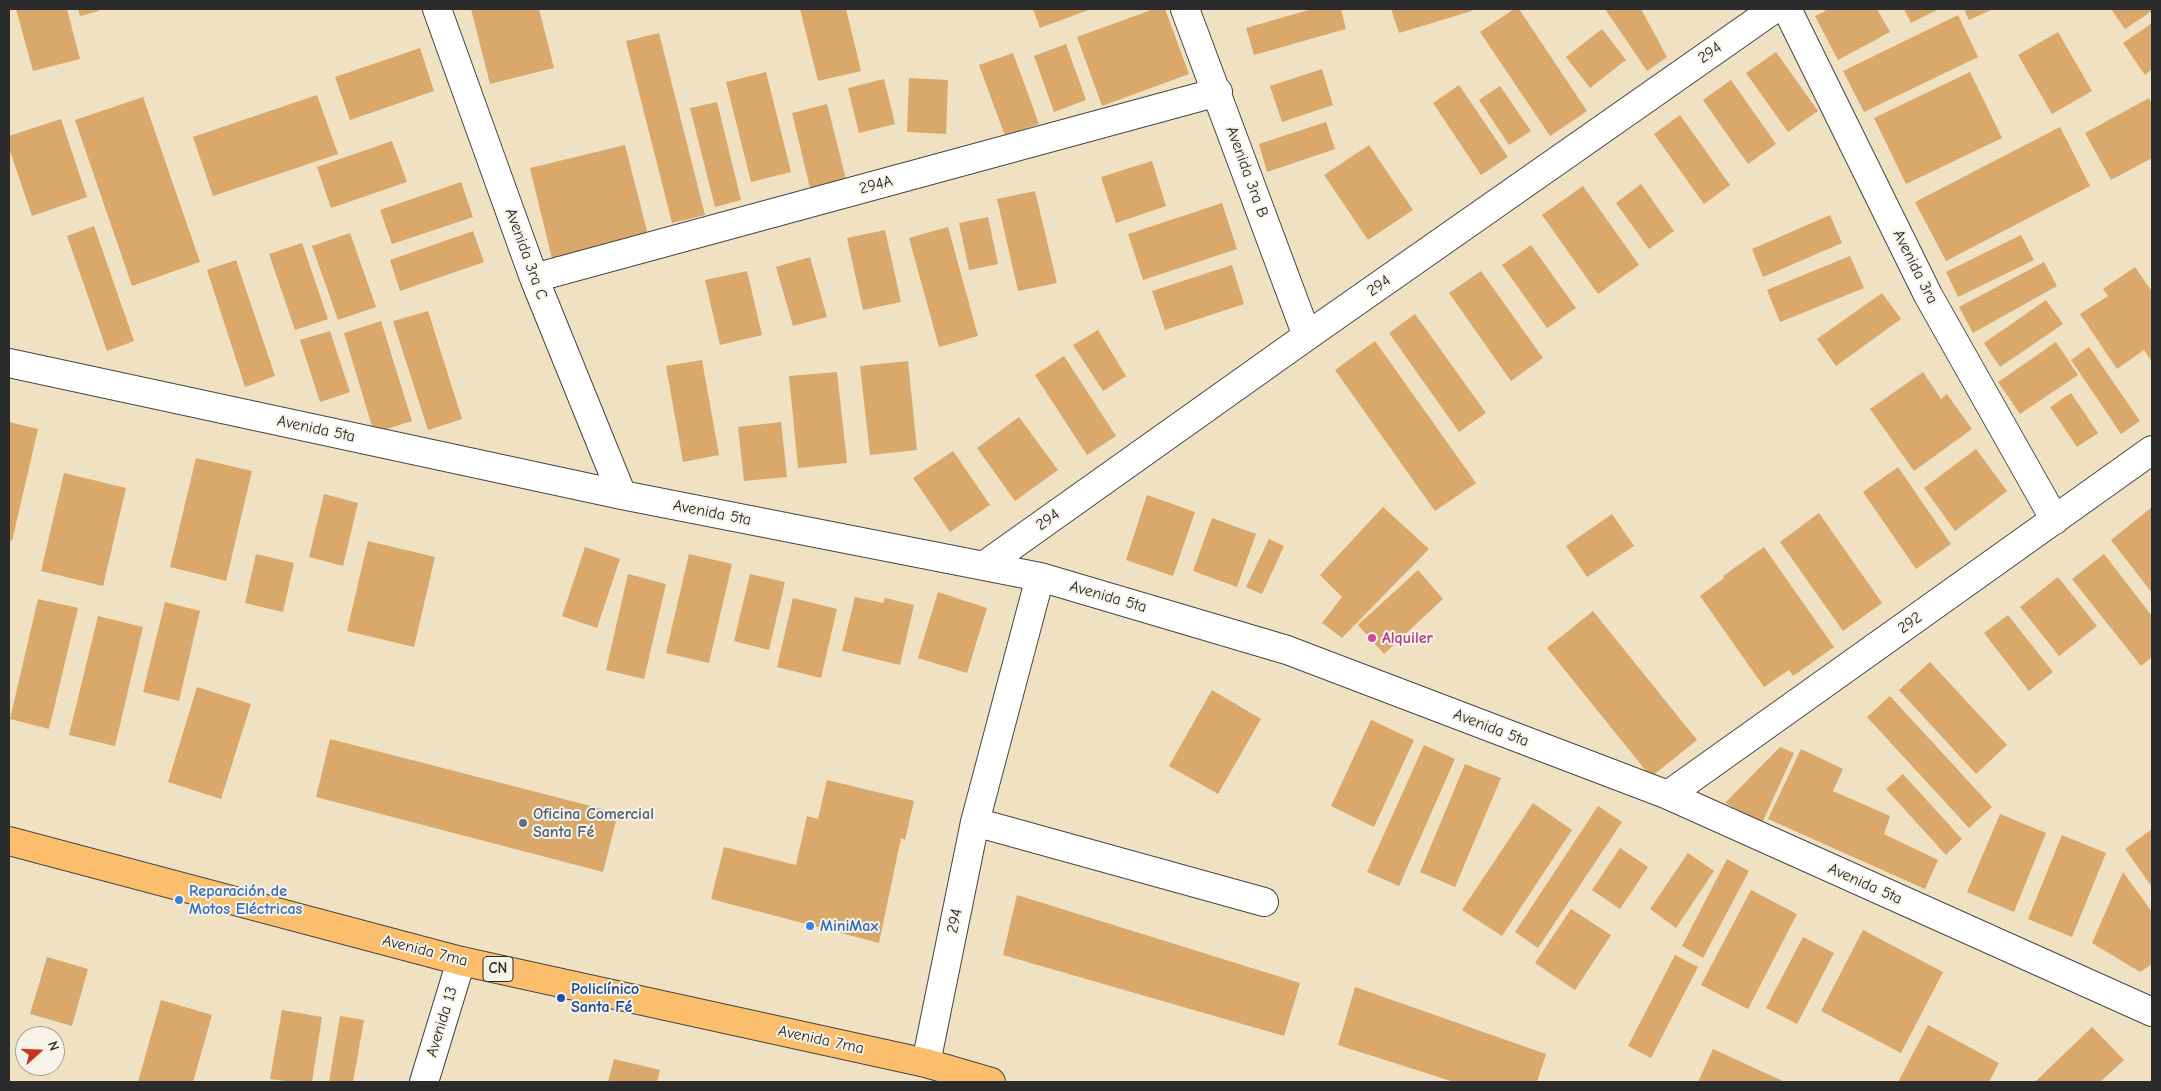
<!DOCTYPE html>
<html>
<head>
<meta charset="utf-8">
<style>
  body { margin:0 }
  #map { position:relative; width:2161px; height:1091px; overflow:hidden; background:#efe1c2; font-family:"Comic Neue",sans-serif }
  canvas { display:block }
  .frame { position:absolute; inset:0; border:10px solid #2b2b2b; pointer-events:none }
  .north { position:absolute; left:15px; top:1026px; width:50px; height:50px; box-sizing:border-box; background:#f7f3e8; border:1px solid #a5a39c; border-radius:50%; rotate:70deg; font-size:14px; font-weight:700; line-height:20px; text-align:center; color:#2b2b2b }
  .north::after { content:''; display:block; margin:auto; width:18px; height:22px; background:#c8321e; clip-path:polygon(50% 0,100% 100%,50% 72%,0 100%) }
</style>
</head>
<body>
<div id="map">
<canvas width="2161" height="1091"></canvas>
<div class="frame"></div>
<div class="north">N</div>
</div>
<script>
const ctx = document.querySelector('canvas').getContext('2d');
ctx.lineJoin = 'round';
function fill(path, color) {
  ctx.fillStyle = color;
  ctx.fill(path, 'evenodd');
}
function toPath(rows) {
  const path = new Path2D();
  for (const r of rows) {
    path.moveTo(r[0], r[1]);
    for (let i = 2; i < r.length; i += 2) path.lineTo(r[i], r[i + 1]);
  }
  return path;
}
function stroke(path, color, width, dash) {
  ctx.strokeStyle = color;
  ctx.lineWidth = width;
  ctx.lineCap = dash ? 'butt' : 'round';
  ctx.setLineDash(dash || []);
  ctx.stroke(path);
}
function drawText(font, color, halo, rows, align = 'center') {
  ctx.font = font + ' "Comic Neue",sans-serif';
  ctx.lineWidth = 4;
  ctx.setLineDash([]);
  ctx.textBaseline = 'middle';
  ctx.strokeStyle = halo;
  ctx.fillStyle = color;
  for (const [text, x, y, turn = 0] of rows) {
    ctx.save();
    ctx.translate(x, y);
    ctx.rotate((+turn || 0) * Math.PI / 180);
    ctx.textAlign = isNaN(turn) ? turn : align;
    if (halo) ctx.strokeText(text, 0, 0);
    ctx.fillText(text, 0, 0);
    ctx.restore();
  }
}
const building = toPath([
  [16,9,67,9,80,59,33,71],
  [78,9,98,9,99,11,80,16],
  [471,9,539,9,554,68,490,84],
  [800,9,846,9,861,71,818,81],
  [1033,9,1091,9,1040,28],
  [1154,9,1165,9,1189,74,1102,106,1077,37],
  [1312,9,1341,9,1346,29,1254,55,1246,28],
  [1391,9,1471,9,1472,11,1399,33],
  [1514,9,1519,9,1587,111,1550,136,1480,32],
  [1605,9,1641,9,1667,57,1647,71],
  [1829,9,1877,9,1890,32,1838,60,1815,16],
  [1904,9,1939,9,1911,23],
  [1964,9,1993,9,1969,20],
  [2111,9,2152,9,2152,11,2125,29],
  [1958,15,1978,57,1864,112,1843,71],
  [2152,23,2152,69,2145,75,2123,43],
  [1602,29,1626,60,1590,88,1566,57],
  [2058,32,2092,91,2052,114,2018,55],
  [659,33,705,215,672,223,626,41],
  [1066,44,1086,100,1054,112,1034,56],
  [420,48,434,91,350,120,335,77],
  [1776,52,1818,111,1788,132,1746,73],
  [1013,53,1039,124,1005,136,979,65],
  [1322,69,1333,105,1282,122,1270,86],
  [766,72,791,172,751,182,726,82],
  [1970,72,2002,138,1906,184,1874,118],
  [909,78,948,80,946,134,907,132],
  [884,79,895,124,859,133,848,88],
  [1731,80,1776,144,1748,164,1703,100],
  [1459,85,1508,157,1481,175,1433,103],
  [1500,86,1531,131,1509,145,1479,100],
  [317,95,338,154,213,196,193,137],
  [143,97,200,262,132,286,75,120],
  [2149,98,2152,104,2152,158,2111,180,2085,133],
  [717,102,741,200,715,207,690,108],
  [827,104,846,179,810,188,792,113],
  [1680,115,1730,185,1704,204,1654,134],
  [61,119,87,197,32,216,9,148,9,136],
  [1326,122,1335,149,1267,172,1259,144],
  [2060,127,2090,186,1946,261,1915,202],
  [392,141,407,182,331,208,317,167],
  [625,145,648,235,552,259,530,168],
  [1369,145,1413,210,1368,240,1324,175],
  [1152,161,1166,206,1116,223,1101,177],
  [461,182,473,217,392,244,380,210],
  [1641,184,1674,231,1649,249,1616,203],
  [1583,186,1639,265,1598,294,1542,215],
  [1035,191,1057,283,1018,291,997,199],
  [1222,203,1237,249,1143,280,1128,234],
  [1830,215,1842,243,1763,277,1752,249],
  [988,217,998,264,969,270,959,223],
  [94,226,134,341,107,351,67,236],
  [948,227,978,336,939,347,909,238],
  [885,230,901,302,863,310,847,238],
  [473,231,484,262,400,291,390,260],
  [350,233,376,307,338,320,312,246],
  [2021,235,2034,260,1958,297,1946,272],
  [302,243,328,319,295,330,269,254],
  [1531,245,1576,308,1547,328,1502,265],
  [1850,256,1864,288,1780,322,1767,290],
  [810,257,827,317,793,326,776,267],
  [236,260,275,376,245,387,207,270],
  [2044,262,2057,286,1973,333,1959,307],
  [1232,265,1244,304,1165,330,1152,291],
  [2135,267,2152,292,2152,362,2144,350,2117,369,2080,314,2108,296,2103,289],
  [747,271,762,335,720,345,705,280],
  [1481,271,1543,358,1511,381,1449,293],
  [1882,293,1901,319,1836,366,1817,339],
  [2046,300,2063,324,2000,367,1984,343],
  [428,311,462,419,428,430,393,321],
  [1415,314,1486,413,1459,432,1389,333],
  [381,321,412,421,374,433,344,333],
  [1098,330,1126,376,1103,391,1073,345],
  [330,331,350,392,320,402,300,340],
  [1375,341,1476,483,1435,511,1335,370],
  [2056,342,2078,375,2020,414,1998,382],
  [2089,347,2140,421,2121,434,2071,360],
  [1064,356,1116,436,1087,455,1035,375],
  [702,360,719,455,683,462,666,366],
  [908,361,917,450,870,455,860,366],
  [837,372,847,463,798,468,789,376],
  [1923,372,1941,399,1947,394,1972,429,1914,471,1870,409],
  [2071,393,2098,433,2077,447,2050,407],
  [1019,417,1058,470,1015,501,977,448],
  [9,422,38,429,12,541,9,540],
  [781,422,787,477,744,481,738,427],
  [1976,449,2007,491,1955,531,1924,488],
  [953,451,990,505,950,532,913,478],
  [196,458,252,471,226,581,170,567],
  [1898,467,1951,544,1916,569,1863,492],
  [64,473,126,488,103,586,41,571],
  [324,494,358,503,343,566,309,557],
  [1147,495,1195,512,1173,576,1126,560],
  [1383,507,1429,549,1342,638,1322,623,1342,597,1320,575],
  [2152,507,2152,593,2111,540],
  [1819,513,1882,603,1843,631,1780,542],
  [1612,514,1634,546,1587,577,1566,546],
  [1212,518,1256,534,1237,587,1193,571],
  [1269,539,1284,546,1262,594,1246,587],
  [368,541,435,557,414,647,347,631],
  [585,547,620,559,597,628,562,616],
  [1764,547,1834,647,1793,676,1789,670,1764,687,1700,596,1724,578,1723,576],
  [256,554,294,563,283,612,245,603],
  [689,554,732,564,709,663,666,653],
  [2104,554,2152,616,2152,657,2141,666,2072,579],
  [1418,570,1443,599,1384,654,1358,625],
  [628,574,666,584,644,679,606,670],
  [750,574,785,582,769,650,734,641],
  [2058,577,2097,626,2059,656,2020,607],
  [938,592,987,608,967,673,918,658],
  [855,597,883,603,885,598,914,605,900,665,842,651],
  [793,598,837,609,821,678,777,667],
  [38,599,78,608,49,729,10,719],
  [165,602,200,611,179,701,143,692],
  [1593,611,1697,740,1651,777,1547,648],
  [2008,615,2053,672,2029,691,1984,633],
  [98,616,143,627,115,746,69,735],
  [1930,662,2007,745,1976,774,1899,690],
  [197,687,251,704,221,799,168,782],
  [1212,690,1261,719,1218,794,1169,766],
  [1890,696,1992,807,1969,828,1867,717],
  [1371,720,1414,740,1374,827,1331,806],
  [330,739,618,813,603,872,316,797],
  [1424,745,1455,759,1399,886,1367,872],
  [1780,747,1794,753,1762,823,1725,803],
  [1801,749,1843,769,1833,791,1890,816,1884,834,1938,860,1925,889,1768,819],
  [1465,764,1501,778,1455,887,1420,872],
  [1903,774,1962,839,1946,855,1886,789],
  [827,780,914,801,905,840,901,838,879,943,711,899,724,847,796,865,807,816,818,819],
  [1533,803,1572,830,1502,936,1462,910],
  [1598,806,1622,822,1538,948,1515,932],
  [2000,814,2046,833,2014,912,1967,892],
  [2152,829,2152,887,2125,849],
  [2062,835,2106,853,2072,937,2028,919],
  [1620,848,1648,867,1620,909,1592,890],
  [1688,853,1714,871,1676,928,1650,909],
  [1727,859,1749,871,1703,958,1682,946],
  [2123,872,2152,912,2152,964,2140,972,2092,943],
  [1751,890,1797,914,1748,1009,1701,985],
  [1017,895,1300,983,1284,1036,1003,955],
  [1571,909,1611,935,1575,990,1535,963],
  [1863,930,1943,972,1901,1053,1821,1011],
  [1803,937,1834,953,1797,1024,1766,1008],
  [1675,955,1698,967,1651,1058,1628,1046],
  [47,957,88,969,72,1026,30,1014],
  [1355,987,1546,1054,1537,1082,1454,1082,1338,1045],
  [161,1000,212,1015,193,1082,138,1082],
  [282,1010,322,1017,312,1082,292,1082,270,1079],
  [340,1016,364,1020,353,1082,329,1082],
  [1928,1025,1999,1063,1989,1082,1898,1082],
  [2092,1027,2124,1060,2100,1082,2035,1082],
  [1713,1049,1785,1082,1698,1082],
  [614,1059,660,1070,657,1082,608,1082]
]);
const minor = toPath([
  [437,9,534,278,622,495],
  [1185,9,1307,336],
  [1787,9,1928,295,2055,520],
  [534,278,1218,92],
  [9,363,622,495,1040,577,1287,650,1668,795,2152,1012],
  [985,565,1307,336,1774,9],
  [1668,795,2152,450],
  [975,822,1264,902],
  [926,1063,975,822,1040,577],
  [424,1082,461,961]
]);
const highway = toPath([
  [9,841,461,961,926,1063,991,1082]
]);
const markers = [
  [1372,638,5,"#d1479c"],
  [523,823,5,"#5c6f8a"],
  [179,900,5,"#3f7fe0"],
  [810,926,5,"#3f7fe0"],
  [561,998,5,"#1a4fb4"]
];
const shields = [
  [498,969,30]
];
const shieldNames = [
  ["CN",498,969]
];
const streetNames = [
  ["294",1710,53,-35],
  ["Avenida 3ra B",1247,172,70],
  ["294A",876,185,-15],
  ["Avenida 3ra C",526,254,70],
  ["Avenida 3ra",1915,267,63],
  ["294",1379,286,-35],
  ["Avenida 5ta",316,429,12],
  ["Avenida 5ta",712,513,11],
  ["294",1048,520,-35],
  ["Avenida 5ta",1108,597,16],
  ["292",1910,623,-36],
  ["Avenida 5ta",1491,728,21],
  ["Avenida 5ta",1865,884,24],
  ["294",955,921,-78],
  ["Avenida 7ma",425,951,14],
  ["Avenida 13",442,1022,-73],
  ["Avenida 7ma",821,1040,12]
];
const hotelNames = [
  ["Alquiler",1382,638]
];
const serviceNames = [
  ["Oficina Comercial",533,814],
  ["Santa Fé",533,832]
];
const shopNames = [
  ["Reparación de",189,891],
  ["Motos Eléctricas",189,909],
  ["MiniMax",820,926]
];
const transitNames = [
  ["Policlínico",571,989],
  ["Santa Fé",571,1007]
];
fill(building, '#daa86a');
stroke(minor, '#484642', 30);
stroke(highway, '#484642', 30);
stroke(minor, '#fff', 28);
stroke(highway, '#fabe6d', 28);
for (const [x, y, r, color] of markers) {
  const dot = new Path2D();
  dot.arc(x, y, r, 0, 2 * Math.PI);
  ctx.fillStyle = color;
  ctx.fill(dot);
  stroke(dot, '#f7f3e8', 2);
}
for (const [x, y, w] of shields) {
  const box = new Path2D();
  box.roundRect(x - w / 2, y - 12.5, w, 25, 4);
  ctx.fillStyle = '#f7f3e8';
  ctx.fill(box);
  stroke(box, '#2b2b2b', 1);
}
drawText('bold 15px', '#2b2b2b', null, shieldNames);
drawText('16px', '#2b2b2b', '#f7f3e8', streetNames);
drawText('bold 16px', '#b23c85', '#f7f3e8', hotelNames, 'left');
drawText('bold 16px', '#4e5e75', '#f7f3e8', serviceNames, 'left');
drawText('bold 16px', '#366cbe', '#f7f3e8', shopNames, 'left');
drawText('bold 16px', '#164399', '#f7f3e8', transitNames, 'left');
</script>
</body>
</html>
